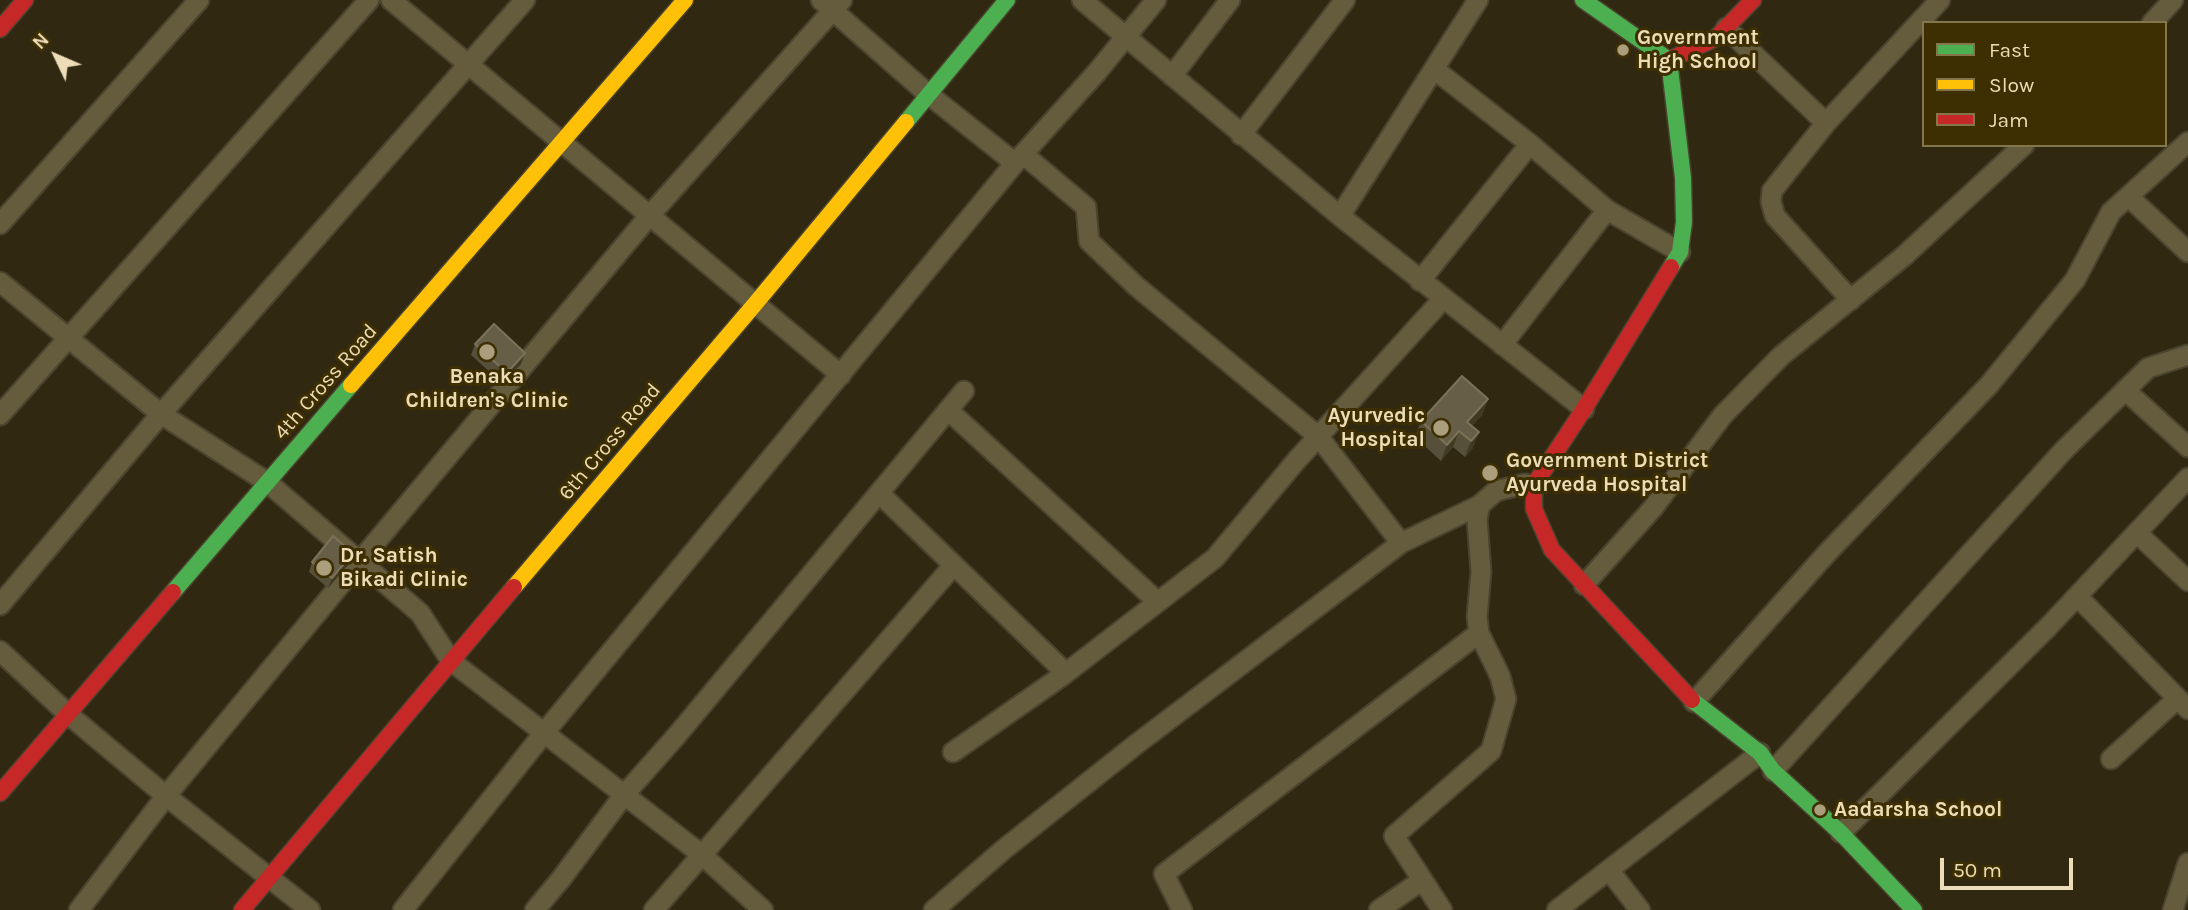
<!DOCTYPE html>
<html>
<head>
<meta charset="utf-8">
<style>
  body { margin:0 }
  #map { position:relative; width:2188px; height:910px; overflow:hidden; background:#302810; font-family:Karla,sans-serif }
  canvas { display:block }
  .legend { position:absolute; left:1922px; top:21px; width:245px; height:126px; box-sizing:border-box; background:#3e2f02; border:2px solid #84754b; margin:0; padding:9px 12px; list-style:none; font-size:21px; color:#ecddb8 }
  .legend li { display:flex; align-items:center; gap:14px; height:35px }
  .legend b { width:35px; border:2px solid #84754b }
  .north { position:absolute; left:21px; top:21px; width:70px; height:70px; -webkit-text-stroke:5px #3e2f02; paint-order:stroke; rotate:314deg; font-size:19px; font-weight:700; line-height:28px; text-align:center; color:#ecddb8 }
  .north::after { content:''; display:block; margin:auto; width:24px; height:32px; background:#ecddb8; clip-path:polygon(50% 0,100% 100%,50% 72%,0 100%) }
  .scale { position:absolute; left:1940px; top:858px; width:133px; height:32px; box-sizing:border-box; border:4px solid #ecddb8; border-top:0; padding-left:9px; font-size:21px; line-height:24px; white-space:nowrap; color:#ecddb8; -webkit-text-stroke:5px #3e2f02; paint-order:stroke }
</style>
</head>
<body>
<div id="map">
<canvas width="2188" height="910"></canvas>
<ul class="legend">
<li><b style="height:9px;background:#4caf50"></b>Fast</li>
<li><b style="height:9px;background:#ffc107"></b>Slow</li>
<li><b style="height:9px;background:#c62828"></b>Jam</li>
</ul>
<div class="north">N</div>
<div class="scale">50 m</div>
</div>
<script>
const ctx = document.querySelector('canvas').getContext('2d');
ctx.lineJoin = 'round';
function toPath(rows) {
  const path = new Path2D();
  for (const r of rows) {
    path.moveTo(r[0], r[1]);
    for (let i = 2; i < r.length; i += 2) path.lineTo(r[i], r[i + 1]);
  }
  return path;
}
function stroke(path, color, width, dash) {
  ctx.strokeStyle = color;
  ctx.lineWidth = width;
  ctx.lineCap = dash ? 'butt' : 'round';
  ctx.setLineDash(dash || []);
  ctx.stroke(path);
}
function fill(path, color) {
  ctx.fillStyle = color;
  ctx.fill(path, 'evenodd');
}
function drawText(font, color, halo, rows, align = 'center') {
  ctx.font = font + ' Karla,sans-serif';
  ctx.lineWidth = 6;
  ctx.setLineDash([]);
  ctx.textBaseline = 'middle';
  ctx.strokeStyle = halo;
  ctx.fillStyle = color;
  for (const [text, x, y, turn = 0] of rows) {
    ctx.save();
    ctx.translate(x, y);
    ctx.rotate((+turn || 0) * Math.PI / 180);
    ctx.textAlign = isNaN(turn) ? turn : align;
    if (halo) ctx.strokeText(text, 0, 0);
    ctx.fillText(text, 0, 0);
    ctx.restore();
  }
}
const street = toPath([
  [391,0,841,375],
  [821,0,928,94,1015,163,1097,72,1156,0],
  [1082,0,1340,216,1584,409],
  [2152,23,2173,0],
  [1726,28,1826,123],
  [1434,69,1530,144,1607,210,1680,252],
  [1172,76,1230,0],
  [1241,135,1345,0],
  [1023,154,1086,207,1089,241,1136,286,1318,436,1401,543],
  [2129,197,2188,252],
  [1340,216,1478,0],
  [0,224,199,0],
  [1420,281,1530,144],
  [0,282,161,414,267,482,420,613,451,661,701,854,763,910],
  [1851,300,1775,216,1771,202,1772,191,1826,123,1940,0],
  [1502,345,1607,210],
  [2125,390,2188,447],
  [948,410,1158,602],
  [0,415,369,0],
  [879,493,1066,673],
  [2137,533,2188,581],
  [1584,585,1653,508,1723,415,1781,356,1904,256,2024,145],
  [2077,596,2188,709],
  [0,605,161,414,525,0],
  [0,651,69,715,166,796,310,910],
  [1694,702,1828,552,1989,385,2075,280,2111,212,2188,142],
  [953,752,1062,676,1215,558,1296,461,1443,299],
  [2111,759,2177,699],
  [1773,771,2064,450,2148,368,2188,355],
  [1841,833,2049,626,2188,478],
  [1609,870,1640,910],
  [79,910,166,796,360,561,650,215,842,0],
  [403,910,544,733,1015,163],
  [535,910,561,879,624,795,678,734,964,391],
  [654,910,954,565],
  [934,910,1003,850,1134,746,1401,543,1480,505],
  [1182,910,1164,874,1479,633],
  [1379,910,1421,881],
  [1442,910,1394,836,1491,751,1506,699,1500,676,1479,633,1477,617,1481,572,1477,519,1480,505,1496,491,1524,484,1534,485],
  [1557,910,1760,753],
  [2173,910,2188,863]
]);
const fast = toPath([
  [1583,0,1669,60,1683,178,1684,222,1680,252,1671,267],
  [906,122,1007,0],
  [173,592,351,385],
  [1692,700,1760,753,1773,771,1841,833,1914,910]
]);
const slow = toPath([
  [351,385,685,0],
  [514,587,755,304,906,122]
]);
const jam = toPath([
  [0,29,25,0],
  [1669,60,1716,38,1753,0],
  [1671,267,1584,409,1534,485,1534,509,1552,550,1692,700],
  [0,793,173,592],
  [242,910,514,587]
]);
const wall = toPath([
  [475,344,521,364,503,384,471,355],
  [1488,399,1482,415,1472,426,1473,448,1465,457,1453,447,1441,461,1415,437,1421,421],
  [312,562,349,564,328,588,309,572]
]);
const shadedWall = toPath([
  [525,353,521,364,503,384,507,373],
  [1488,399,1482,415,1464,435,1467,422],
  [1459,431,1453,447,1441,461,1447,445],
  [1479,432,1473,448,1465,457,1471,441],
  [353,553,349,564,328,588,332,578]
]);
const building = toPath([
  [494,324,525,353,507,373,475,344,494,324],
  [1462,376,1488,399,1467,422,1479,432,1471,441,1459,431,1447,445,1421,421,1462,376],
  [333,536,353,553,332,578,312,562,333,536]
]);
const markers = [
  [1623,50,7,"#aa9e7d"],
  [487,352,9,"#aa9e7d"],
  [1441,428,9,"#aa9e7d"],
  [1490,473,9,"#aa9e7d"],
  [324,568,9,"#aa9e7d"],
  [1820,810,7,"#aa9e7d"]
];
const poiNames = [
  ["Government",1637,38],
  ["High School",1637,62],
  ["Benaka",487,377,"center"],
  ["Children's Clinic",487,401,"center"],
  ["Ayurvedic",1425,416,"right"],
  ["Hospital",1425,440,"right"],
  ["Government District",1506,461],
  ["Ayurveda Hospital",1506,485],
  ["Dr. Satish",340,556],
  ["Bikadi Clinic",340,580],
  ["Aadarsha School",1834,810]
];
const streetNames = [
  ["4th Cross Road",326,382,-49],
  ["6th Cross Road",610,442,-50]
];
stroke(street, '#4a432f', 23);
stroke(fast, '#4a432f', 19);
stroke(slow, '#4a432f', 19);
stroke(jam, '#4a432f', 19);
stroke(street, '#655b3d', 19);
stroke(fast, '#4caf50', 16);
stroke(slow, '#ffc107', 16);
stroke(jam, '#c62828', 16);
fill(wall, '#564f39');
fill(shadedWall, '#403923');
fill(building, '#665e46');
stroke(building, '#7b7258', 2);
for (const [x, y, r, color] of markers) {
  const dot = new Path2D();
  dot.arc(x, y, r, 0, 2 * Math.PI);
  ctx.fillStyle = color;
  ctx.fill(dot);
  stroke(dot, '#3e2f02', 2.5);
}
drawText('bold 21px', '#ecddb8', '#3e2f02', poiNames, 'left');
drawText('21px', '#ecddb8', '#3e2f02', streetNames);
</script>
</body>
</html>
